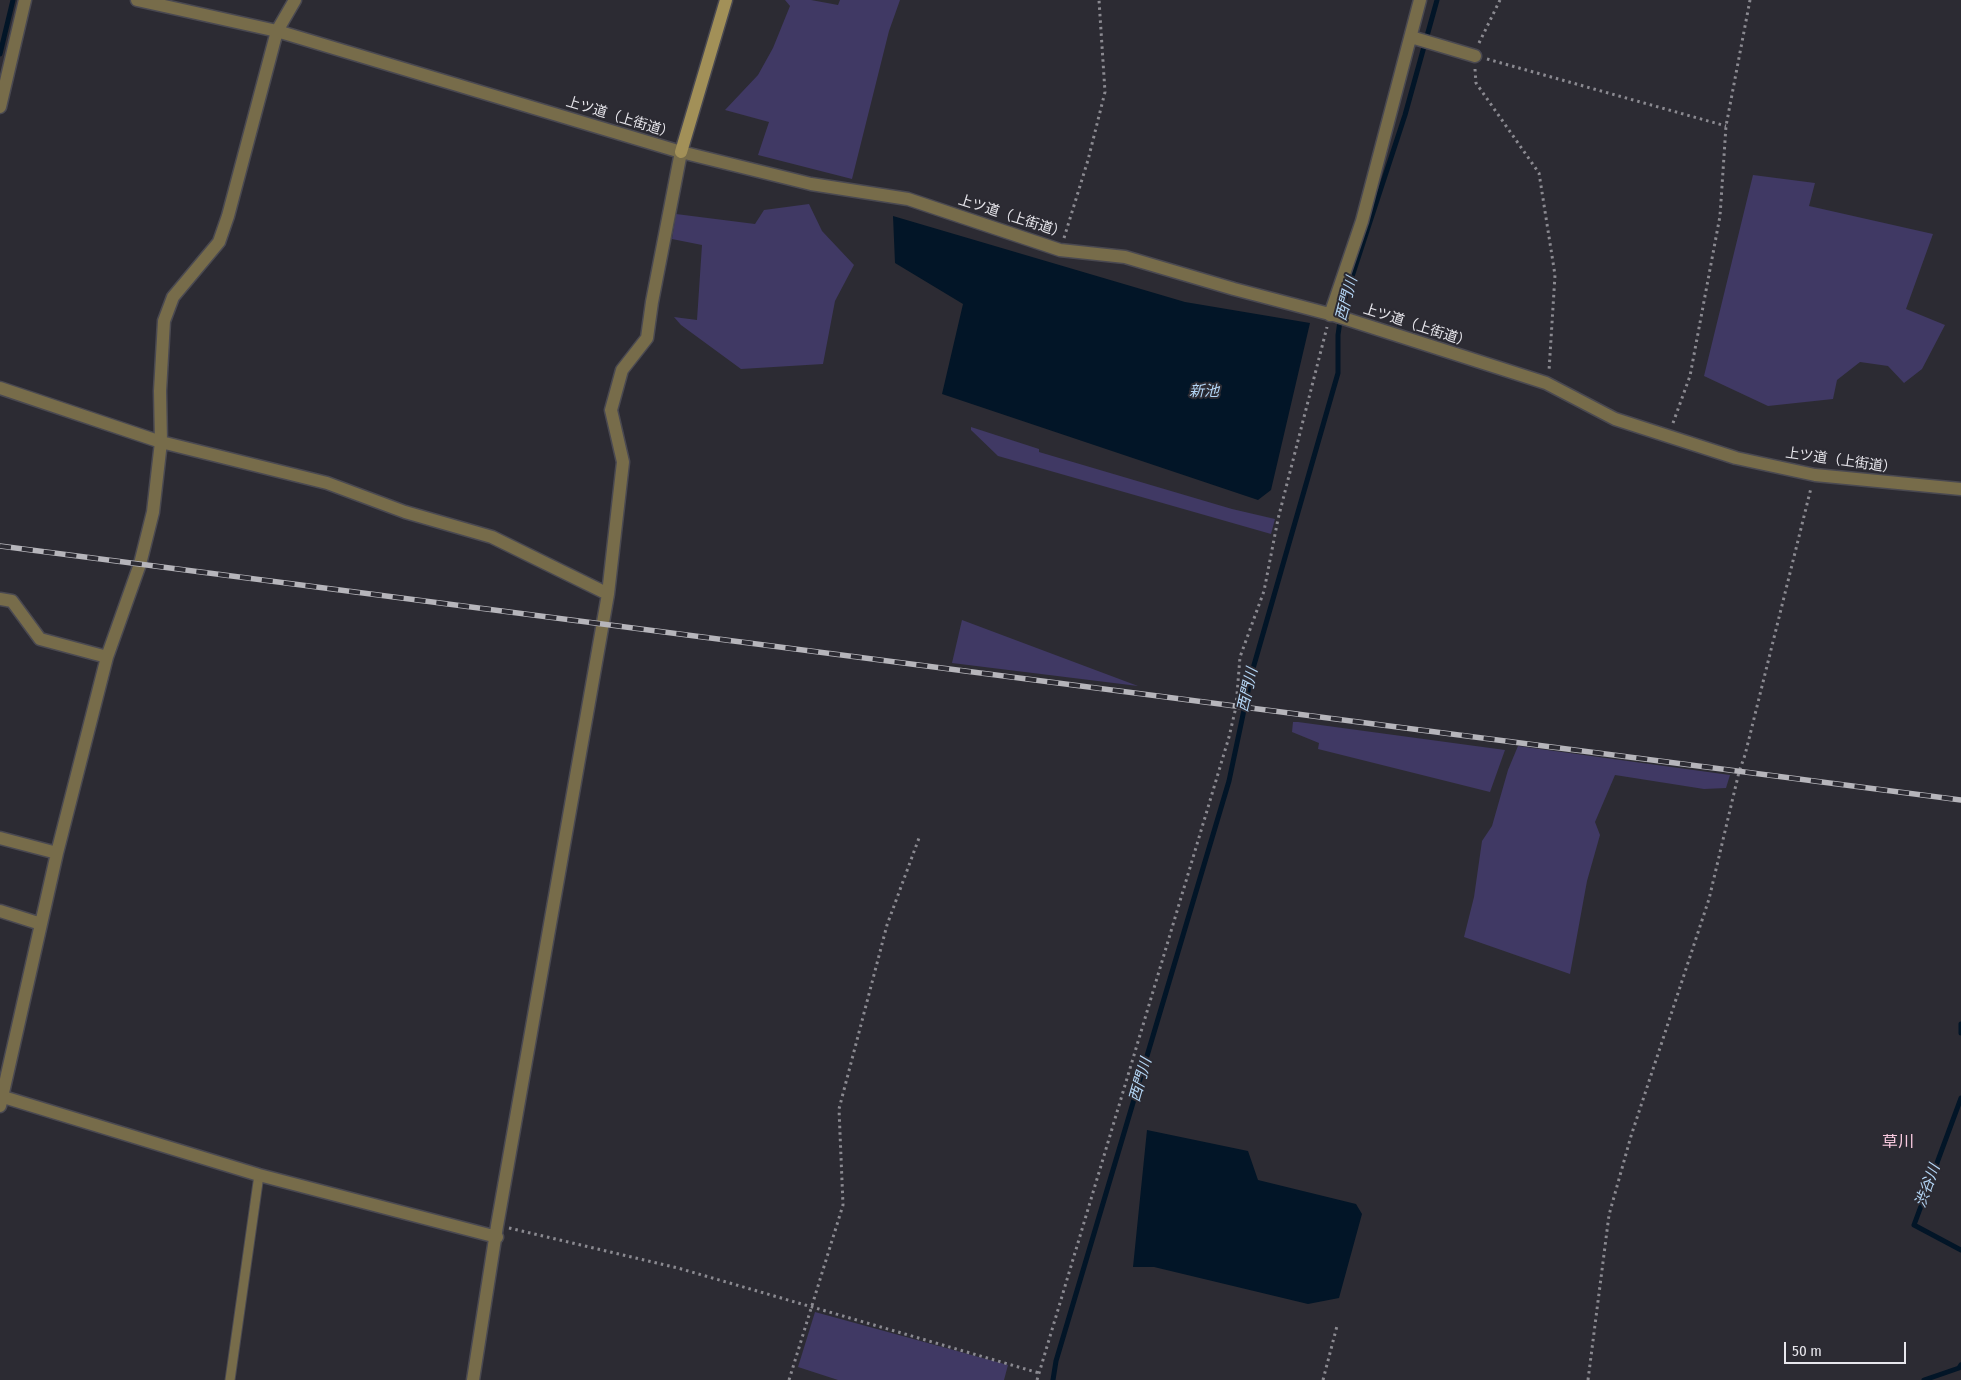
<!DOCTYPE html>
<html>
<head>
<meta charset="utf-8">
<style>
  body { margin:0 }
  #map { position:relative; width:1961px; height:1380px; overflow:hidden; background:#2c2b33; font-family:"Fira Sans Condensed",sans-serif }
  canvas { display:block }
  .scale { position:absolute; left:1784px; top:1342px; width:122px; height:22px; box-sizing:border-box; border:2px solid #e7e6ec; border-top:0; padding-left:6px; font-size:15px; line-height:18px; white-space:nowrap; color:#e7e6ec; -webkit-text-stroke:4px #2c2b33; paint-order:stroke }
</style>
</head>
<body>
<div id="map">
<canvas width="1961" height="1380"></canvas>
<div class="scale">50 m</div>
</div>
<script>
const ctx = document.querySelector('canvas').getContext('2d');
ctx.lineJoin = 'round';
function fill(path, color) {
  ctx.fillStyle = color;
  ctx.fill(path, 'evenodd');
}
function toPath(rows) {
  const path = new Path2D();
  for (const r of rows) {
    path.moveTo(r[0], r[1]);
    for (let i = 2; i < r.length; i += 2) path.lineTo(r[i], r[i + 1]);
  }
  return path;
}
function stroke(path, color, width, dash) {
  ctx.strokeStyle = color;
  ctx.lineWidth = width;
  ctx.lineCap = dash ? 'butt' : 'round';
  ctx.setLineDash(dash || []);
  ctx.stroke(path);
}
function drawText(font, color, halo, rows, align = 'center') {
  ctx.font = font + ' "Fira Sans Condensed","Noto Sans JP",sans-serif';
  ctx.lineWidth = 4;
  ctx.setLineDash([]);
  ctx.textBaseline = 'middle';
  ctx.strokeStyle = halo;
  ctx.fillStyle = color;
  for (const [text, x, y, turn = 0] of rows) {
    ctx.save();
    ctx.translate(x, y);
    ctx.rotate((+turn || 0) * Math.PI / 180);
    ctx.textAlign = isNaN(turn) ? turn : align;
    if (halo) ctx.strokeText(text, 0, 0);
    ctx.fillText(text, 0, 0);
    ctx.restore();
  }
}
const green = toPath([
  [785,0,811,0,838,5,840,0,900,0,889,31,852,179,758,155,769,122,725,110,758,75,773,48,790,6],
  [1753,175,1815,183,1809,206,1933,234,1906,309,1945,325,1922,369,1904,383,1888,366,1860,362,1837,380,1833,399,1768,406,1704,376],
  [809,204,822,231,854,265,835,301,823,364,741,369,681,325,674,317,697,320,702,245,672,239,676,214,755,224,764,210],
  [971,427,1039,449,1039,452,1232,509,1275,519,1271,534,998,456,971,430],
  [962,620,1138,686,952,663],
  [1293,722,1298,722,1505,750,1490,792,1318,749,1319,743,1292,732],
  [1518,746,1730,775,1726,788,1704,789,1615,775,1595,822,1600,835,1587,881,1570,974,1464,937,1474,897,1482,841,1492,826,1508,770],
  [815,1312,1008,1365,1004,1380,838,1380,798,1367]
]);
const water = toPath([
  [893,216,1185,302,1310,323,1271,490,1258,500,942,394,963,304,895,263],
  [1147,1130,1248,1151,1258,1180,1356,1204,1362,1214,1339,1298,1308,1304,1154,1267,1133,1267]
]);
const stream = toPath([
  [0,54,13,0],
  [1961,1024,1961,1033],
  [1961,1098,1914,1225,1961,1250],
  [1053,1380,1056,1361,1229,781,1252,672,1338,373,1338,335,1342,307,1405,115,1437,0],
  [1924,1380,1959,1368,1961,1365]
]);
const path = toPath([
  [1479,43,1500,0],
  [1487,59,1726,126],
  [1475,69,1476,83,1539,173,1555,275,1549,371],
  [1064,238,1088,160,1105,92,1099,0],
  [1673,423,1690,376,1720,216,1726,126,1750,0],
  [509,1228,678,1268,1039,1373],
  [789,1380,843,1205,839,1109,887,925,919,838],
  [1037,1380,1229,737,1236,707,1240,657,1264,591,1278,519,1327,327],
  [1323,1380,1337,1326],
  [1588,1380,1609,1215,1631,1136,1709,899,1739,772,1745,755,1811,488]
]);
const lane = toPath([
  [230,1380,259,1175]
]);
const street = toPath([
  [137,0,277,31,681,152,811,184,908,199,1060,250,1125,257,1234,289,1337,316,1546,383,1615,419,1736,458,1815,475,1961,489],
  [1411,37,1475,56],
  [0,107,25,0],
  [1330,315,1362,221,1420,0],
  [0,388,161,442,327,483,405,512,492,537,608,594],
  [0,599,12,601,40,639,107,657],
  [0,838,57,853],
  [0,911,41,924],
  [0,1096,259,1175,497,1237],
  [0,1106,57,853,107,657,140,564,153,512,161,442,160,391,164,321,173,297,219,242,228,216,277,31,295,0],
  [473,1380,497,1226,608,594,623,462,611,410,622,370,647,338,652,302,681,152]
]);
const secondary = toPath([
  [681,152,726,0]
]);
const rail = toPath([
  [0,546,1961,800]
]);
const streetNames = [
  ["上ツ道（上街道）",620,118,17],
  ["上ツ道（上街道）",1012,217,18],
  ["上ツ道（上街道）",1417,326,18],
  ["上ツ道（上街道）",1841,461,8]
];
const waterNames = [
  ["西門川",1347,299,-75],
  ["新池",1204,392],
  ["西門川",1248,690,-77],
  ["西門川",1141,1080,-74],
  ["渋谷川",1928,1186,-70]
];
const quarterNames = [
  ["草川",1898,1143]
];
fill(green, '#403964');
fill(water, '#021527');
stroke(stream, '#021527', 5);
stroke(lane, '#4a4951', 11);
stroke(street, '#4a4951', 15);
stroke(secondary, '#4a4951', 15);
stroke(path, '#8b8a91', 3, [2.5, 4]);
stroke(lane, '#776c4a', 9);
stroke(street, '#776c4a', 12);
stroke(secondary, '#a29058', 12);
stroke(rail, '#b6b5bb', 5.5);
stroke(rail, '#2c2b33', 4, [11]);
drawText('14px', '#e7e6ec', '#2c2b33', streetNames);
drawText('italic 15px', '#b3d5f5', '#2c2b33', waterNames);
drawText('16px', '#facbe1', '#2c2b33', quarterNames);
</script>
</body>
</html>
